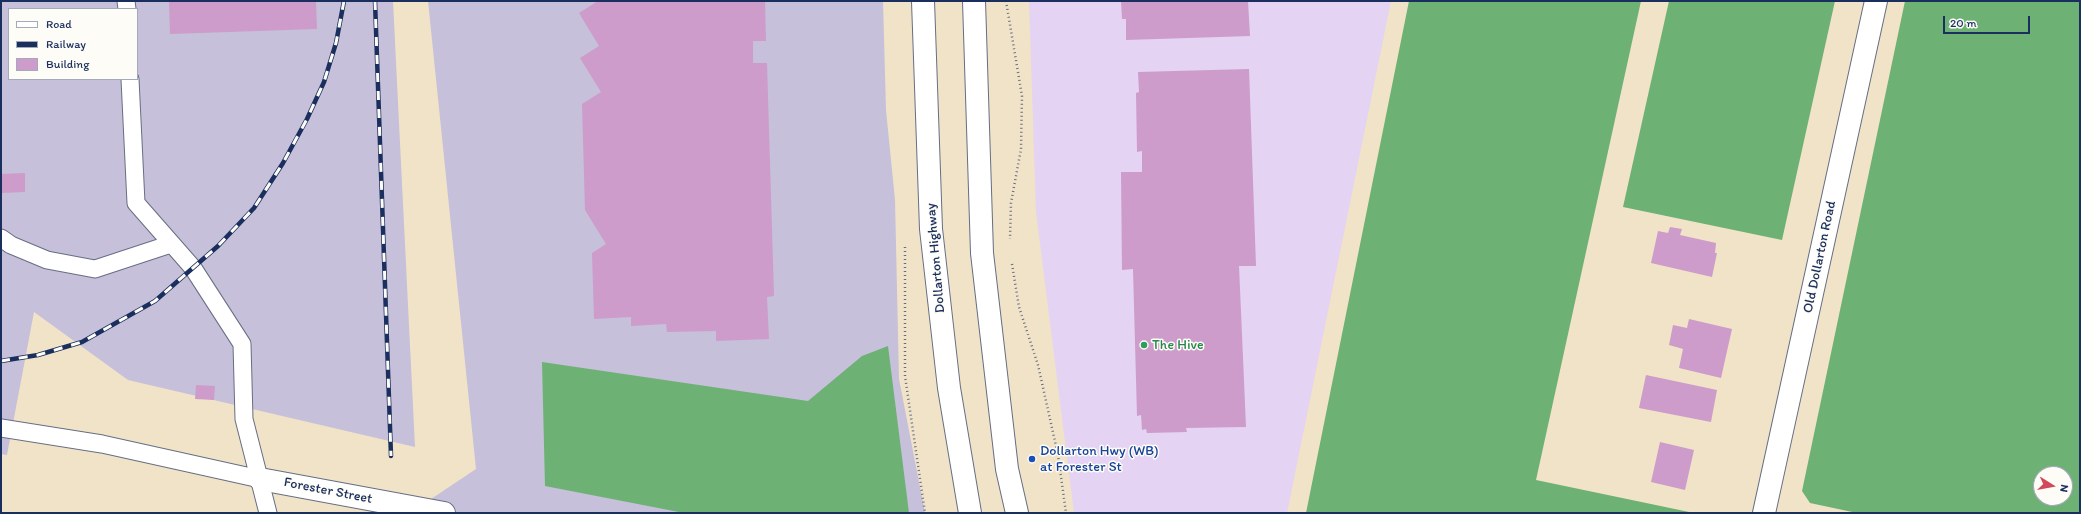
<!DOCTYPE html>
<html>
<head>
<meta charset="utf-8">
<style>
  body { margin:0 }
  #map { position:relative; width:2081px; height:514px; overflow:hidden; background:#f1e3c7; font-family:Itim,sans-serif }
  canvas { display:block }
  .frame { position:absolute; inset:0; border:2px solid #1b2f5e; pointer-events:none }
  .legend { position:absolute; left:8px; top:8px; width:130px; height:72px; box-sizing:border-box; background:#fdfcf7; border:1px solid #a3aaba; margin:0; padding:5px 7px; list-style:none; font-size:12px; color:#1b2f5e }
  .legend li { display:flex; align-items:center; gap:8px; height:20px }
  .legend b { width:20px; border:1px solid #a3aaba }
  .north { position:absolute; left:2033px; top:466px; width:40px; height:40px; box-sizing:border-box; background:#fdfcf7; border:1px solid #a3aaba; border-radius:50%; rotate:101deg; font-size:11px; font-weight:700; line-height:16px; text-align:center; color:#1b2f5e }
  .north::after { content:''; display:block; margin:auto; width:14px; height:18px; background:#d1495b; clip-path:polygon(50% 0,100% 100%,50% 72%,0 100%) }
  .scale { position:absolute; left:1943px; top:16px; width:87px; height:18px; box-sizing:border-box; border:2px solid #1b2f5e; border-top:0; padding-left:5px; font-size:12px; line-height:14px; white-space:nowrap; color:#1b2f5e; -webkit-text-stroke:3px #fdfcf7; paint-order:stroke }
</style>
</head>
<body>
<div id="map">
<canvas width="2081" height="514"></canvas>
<div class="frame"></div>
<ul class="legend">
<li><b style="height:5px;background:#fff"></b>Road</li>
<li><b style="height:5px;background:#1b2f5e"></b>Railway</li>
<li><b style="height:11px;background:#cd9cca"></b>Building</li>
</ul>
<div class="north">N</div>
<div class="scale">20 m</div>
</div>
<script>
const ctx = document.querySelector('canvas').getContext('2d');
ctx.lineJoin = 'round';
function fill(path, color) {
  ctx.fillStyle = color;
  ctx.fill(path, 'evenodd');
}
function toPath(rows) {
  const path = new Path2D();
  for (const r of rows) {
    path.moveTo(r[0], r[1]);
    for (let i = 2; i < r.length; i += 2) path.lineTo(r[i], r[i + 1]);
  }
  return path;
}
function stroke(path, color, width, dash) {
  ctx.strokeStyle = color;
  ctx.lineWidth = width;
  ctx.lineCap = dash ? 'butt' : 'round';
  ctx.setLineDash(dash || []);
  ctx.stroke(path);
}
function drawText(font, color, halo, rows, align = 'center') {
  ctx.font = font + ' Itim,sans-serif';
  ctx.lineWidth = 3;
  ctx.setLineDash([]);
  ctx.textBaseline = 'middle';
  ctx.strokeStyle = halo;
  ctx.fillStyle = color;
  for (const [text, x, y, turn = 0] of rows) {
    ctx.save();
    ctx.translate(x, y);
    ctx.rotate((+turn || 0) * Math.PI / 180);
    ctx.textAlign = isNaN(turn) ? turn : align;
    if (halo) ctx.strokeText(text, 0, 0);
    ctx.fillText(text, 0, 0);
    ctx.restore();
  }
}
const built = toPath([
  [1029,1,1391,1,1287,513,1074,513,1036,212]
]);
const industrial = toPath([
  [1,1,393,1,415,447,128,380,34,312,7,455,1,454],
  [9,9,137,9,137,79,9,79],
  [428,1,883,1,886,110,895,200,899,379,925,513,410,513,476,469]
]);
const forest = toPath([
  [1409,1,1641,1,1536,480,1694,513,1306,513],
  [1669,1,1835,1,1782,240,1623,207],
  [1905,1,2080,1,2080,513,1857,513,1810,503,1802,491],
  [2041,474,2065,474,2065,498,2041,498],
  [888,346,909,513,684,513,545,486,542,362,808,401,862,356]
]);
const building = toPath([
  [169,1,316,1,317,29,170,34],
  [598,1,765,1,766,41,753,41,753,63,767,63,774,296,767,297,769,339,716,341,716,331,667,332,666,324,631,326,631,317,594,319,592,253,606,244,585,210,582,104,601,92,580,58,599,46,579,13],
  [1121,1,1248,1,1250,36,1126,40,1126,19,1122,19],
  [1249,69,1256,266,1239,266,1246,427,1186,428,1187,432,1147,433,1146,429,1142,430,1141,415,1137,416,1133,269,1122,270,1121,172,1142,172,1142,151,1137,152,1136,93,1139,92,1138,72],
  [25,173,25,192,1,193,1,174],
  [1670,227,1682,229,1680,235,1716,243,1715,253,1717,253,1712,277,1651,263,1658,231,1668,233],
  [1689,319,1732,329,1721,378,1679,368,1683,349,1669,345,1673,325,1687,328],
  [1646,375,1717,390,1711,422,1639,408],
  [196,385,215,386,214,400,195,399],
  [1660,442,1694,450,1685,490,1651,482]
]);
const path = toPath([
  [1006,1,1022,96,1021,149,1011,203,1010,239],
  [905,247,905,376,925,513],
  [1012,264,1019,307,1038,365,1058,455,1066,513]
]);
const lane = toPath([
  [126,1,127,9],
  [130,79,136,203,193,268,242,344,244,419,268,513],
  [1,238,11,245,47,260,95,269,171,244],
  [1,428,102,444,260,479]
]);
const street = toPath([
  [260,479,444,513],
  [1764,513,1876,1]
]);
const secondary = toPath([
  [923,1,931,229,949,388,970,513],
  [974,1,982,253,1007,469,1017,513]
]);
const rail = toPath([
  [375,1,391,456],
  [1,361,38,355,82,342,155,301,218,246,254,208,283,163,307,119,324,82,336,43,344,1]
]);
const markers = [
  [1144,345,4,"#2e9e5b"],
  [1032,459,4,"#1a4fb4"]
];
const streetNames = [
  ["Old Dollarton Road",1820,257,-78],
  ["Dollarton Highway",936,258,-95],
  ["Forester Street",328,491,11]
];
const leisureNames = [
  ["The Hive",1152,345]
];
const transitNames = [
  ["Dollarton Hwy (WB)",1040,451],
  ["at Forester St",1040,467]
];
fill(built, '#e4d3f2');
fill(industrial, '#c6c0da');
fill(forest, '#6eb174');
fill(building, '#cd9cca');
stroke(lane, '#666e83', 19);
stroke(street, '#666e83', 24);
stroke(secondary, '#666e83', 24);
stroke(path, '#666e83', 2.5, [1, 3]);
stroke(lane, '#fff', 17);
stroke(street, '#fff', 22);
stroke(secondary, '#fff', 22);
stroke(rail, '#1b2f5e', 4.5);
stroke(rail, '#fdfcf7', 3, [9]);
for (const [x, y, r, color] of markers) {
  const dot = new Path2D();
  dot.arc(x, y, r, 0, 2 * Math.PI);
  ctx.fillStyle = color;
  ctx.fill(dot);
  stroke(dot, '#fdfcf7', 1.5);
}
drawText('14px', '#1b2f5e', '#fdfcf7', streetNames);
drawText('14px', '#27864d', '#fdfcf7', leisureNames, 'left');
drawText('14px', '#164399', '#fdfcf7', transitNames, 'left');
</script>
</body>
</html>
